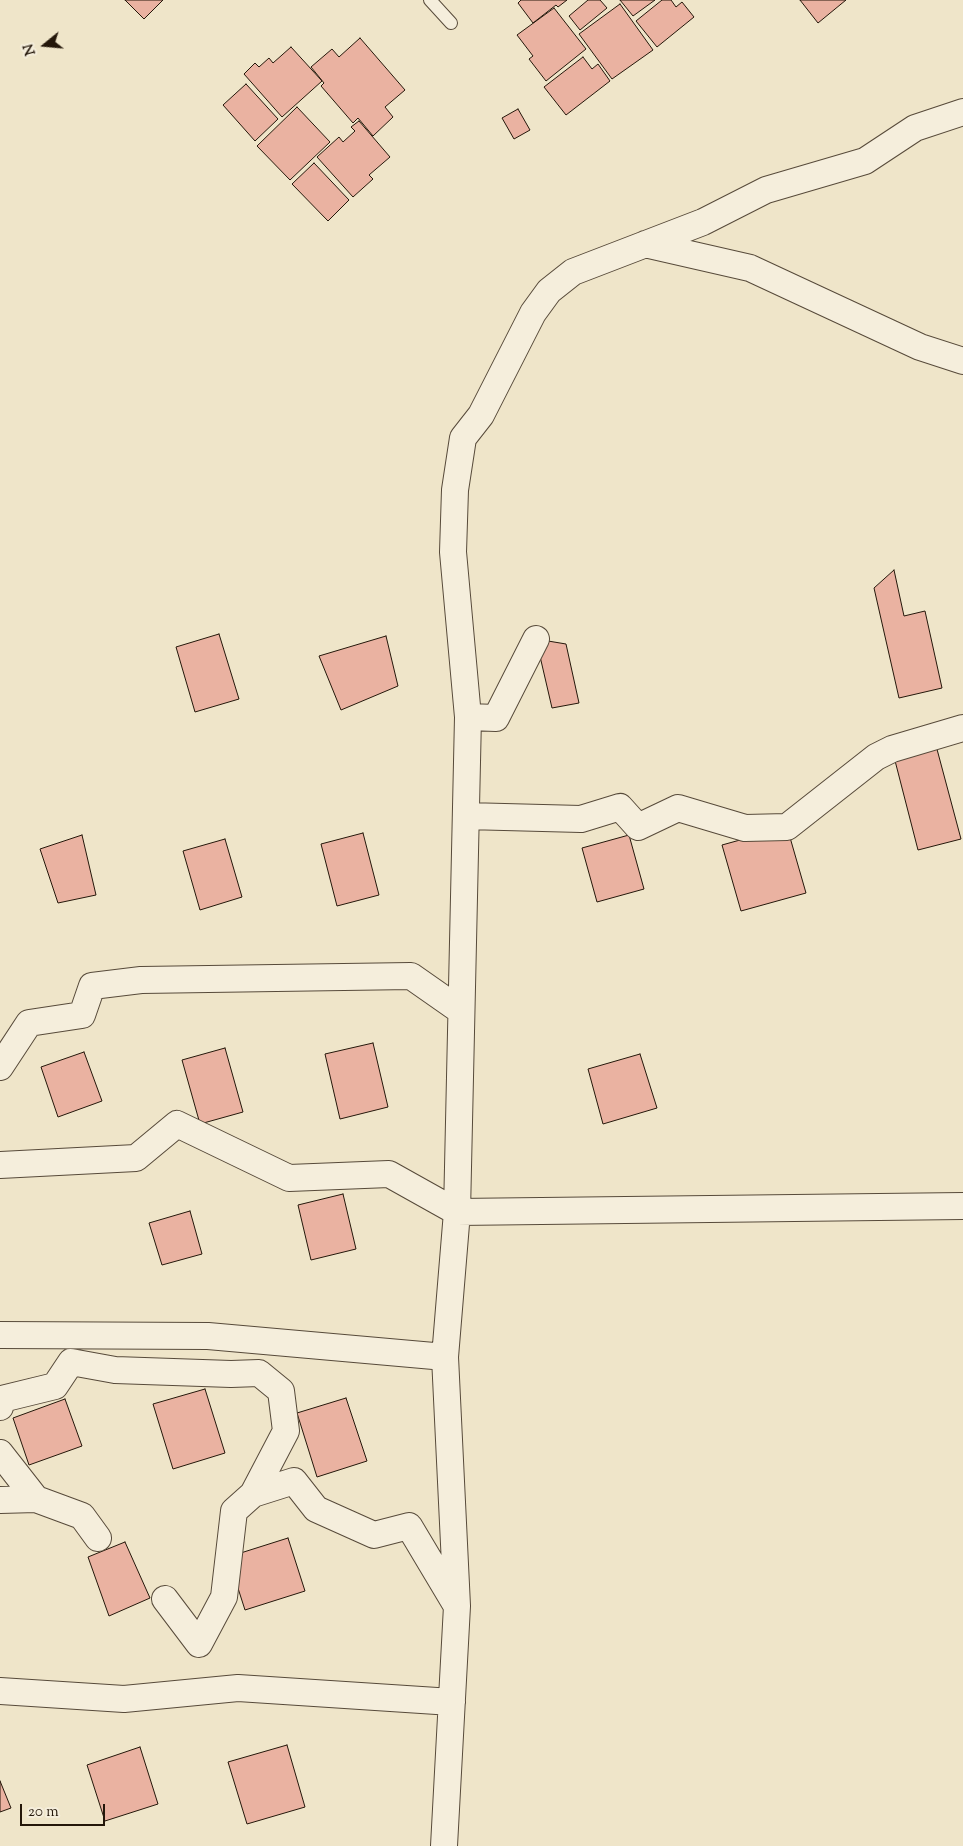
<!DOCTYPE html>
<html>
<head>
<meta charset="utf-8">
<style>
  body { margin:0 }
  #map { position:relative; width:963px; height:1846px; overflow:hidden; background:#efe5c9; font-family:"Sorts Mill Goudy",serif }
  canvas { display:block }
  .north { position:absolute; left:20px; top:20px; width:50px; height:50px; -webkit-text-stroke:4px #f5eedc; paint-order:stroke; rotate:253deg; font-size:14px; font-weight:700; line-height:20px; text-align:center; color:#24170a }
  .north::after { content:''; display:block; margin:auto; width:18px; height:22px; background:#24170a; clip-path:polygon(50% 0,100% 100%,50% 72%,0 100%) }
  .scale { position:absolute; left:20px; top:1804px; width:85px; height:22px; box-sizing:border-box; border:2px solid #24170a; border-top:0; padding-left:6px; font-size:15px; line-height:18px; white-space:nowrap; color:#24170a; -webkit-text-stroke:4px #f5eedc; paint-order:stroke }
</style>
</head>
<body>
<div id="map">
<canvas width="963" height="1846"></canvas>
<div class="north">N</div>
<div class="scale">20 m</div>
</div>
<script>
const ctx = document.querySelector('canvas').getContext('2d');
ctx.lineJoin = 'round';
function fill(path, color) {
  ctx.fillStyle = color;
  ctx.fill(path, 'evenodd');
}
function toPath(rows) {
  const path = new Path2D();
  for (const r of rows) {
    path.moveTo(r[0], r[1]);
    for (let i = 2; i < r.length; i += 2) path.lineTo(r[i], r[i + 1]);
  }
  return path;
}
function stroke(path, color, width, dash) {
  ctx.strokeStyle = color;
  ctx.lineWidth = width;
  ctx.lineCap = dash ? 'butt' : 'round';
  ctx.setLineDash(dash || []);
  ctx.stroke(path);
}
const building = toPath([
  [125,0,163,0,144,19,125,0],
  [521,0,567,0,558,7,556,5,533,23,518,3,521,0],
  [588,0,600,0,607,8,580,30,569,16,588,0],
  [620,0,655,0,633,16,620,0],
  [662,0,671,0,676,7,682,2,694,17,657,47,636,21,662,0],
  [800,0,846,0,818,23,800,0],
  [620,4,653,50,612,79,579,34,620,4],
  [554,8,586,49,546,81,529,59,533,56,517,35,554,8],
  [360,38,405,90,385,107,393,117,373,136,358,118,353,123,321,86,324,83,311,67,332,49,339,57,360,38],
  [291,47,322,81,282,117,244,74,255,63,259,67,269,58,273,63,291,47],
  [583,57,592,69,598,64,610,81,566,115,544,87,583,57],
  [246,84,278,119,255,141,223,105,246,84],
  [297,107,330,142,290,180,257,146,297,107],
  [518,109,530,130,514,139,502,118,518,109],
  [359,121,390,157,369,175,373,179,353,197,317,157,339,137,343,142,355,131,351,127,359,121],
  [314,163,349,200,328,221,292,184,314,163],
  [894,570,904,616,925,611,942,688,899,698,874,588,894,570],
  [219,634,239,699,195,712,176,647,219,634],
  [386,636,398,686,341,710,319,656,386,636],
  [536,639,566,644,579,703,552,708,536,639],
  [934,738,961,839,918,850,892,749,934,738],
  [787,827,806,893,741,911,722,845,787,827],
  [363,833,379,895,337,906,321,844,363,833],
  [82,835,96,895,58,903,40,849,82,835],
  [629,835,644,889,597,902,582,848,629,835],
  [225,839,242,897,200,910,183,851,225,839],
  [373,1043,388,1107,340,1119,325,1054,373,1043],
  [225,1048,243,1112,200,1124,182,1060,225,1048],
  [84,1052,102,1101,58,1117,41,1067,84,1052],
  [640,1054,657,1108,603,1124,588,1069,640,1054],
  [343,1194,356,1249,311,1260,298,1205,343,1194],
  [190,1211,202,1254,162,1265,149,1223,190,1211],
  [205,1389,225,1453,173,1469,153,1404,205,1389],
  [346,1398,367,1461,317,1477,297,1413,346,1398],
  [65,1399,82,1446,29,1465,13,1418,65,1399],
  [288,1538,305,1591,245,1610,228,1557,288,1538],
  [125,1542,150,1598,109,1616,88,1557,125,1542],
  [287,1745,305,1807,247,1824,228,1762,287,1745],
  [140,1747,158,1804,105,1821,87,1765,140,1747],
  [0,1781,11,1808,0,1812,0,1781]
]);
const lane = toPath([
  [430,0,451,23]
]);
const street = toPath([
  [645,244,750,268,920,347,963,361],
  [468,717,496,718,536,639],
  [466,816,581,819,620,807,638,827,678,808,745,828,787,827,876,757,892,749,963,728],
  [0,1067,29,1023,82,1015,92,986,141,980,411,976,461,1011],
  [0,1165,136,1158,177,1124,289,1178,389,1174,457,1212,963,1206],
  [0,1335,208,1336,445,1357],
  [0,1407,2,1399,55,1386,71,1362,115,1370,231,1374,259,1373,281,1391,286,1431,253,1494],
  [0,1453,36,1499,82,1516,98,1538],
  [0,1500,36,1499],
  [165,1599,199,1644,224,1597,234,1511,253,1494,294,1481,316,1509,374,1535,409,1526,455,1603],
  [0,1691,124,1699,238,1688,452,1702],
  [444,1846,457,1606,445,1357,457,1212,468,717,453,552,455,490,463,438,481,415,533,313,549,291,573,272,703,222,766,190,865,161,915,128,963,112]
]);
fill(building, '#eab2a1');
stroke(building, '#24170a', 1);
stroke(lane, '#574a3a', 14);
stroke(street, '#574a3a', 28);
stroke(lane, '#f5eedc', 12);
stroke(street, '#f5eedc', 26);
</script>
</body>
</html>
